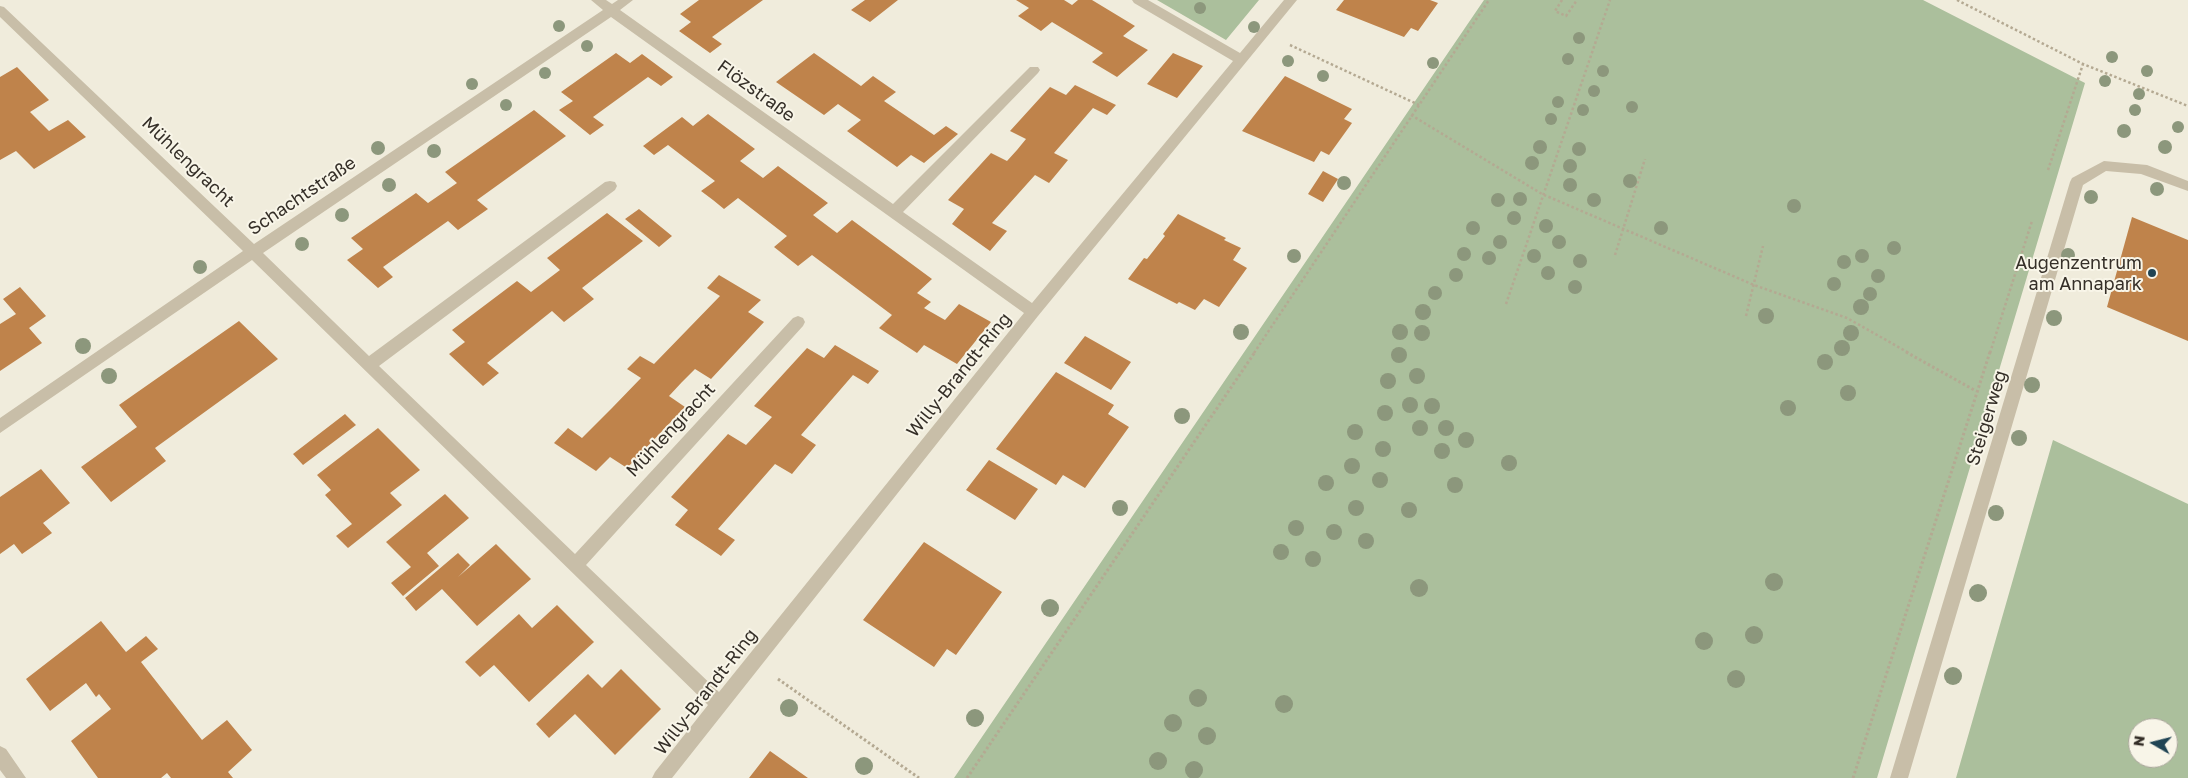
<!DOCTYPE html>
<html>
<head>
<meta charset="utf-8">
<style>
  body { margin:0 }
  #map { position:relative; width:2188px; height:778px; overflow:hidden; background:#f0ecdc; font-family:"Golos Text",sans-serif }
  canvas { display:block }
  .north { position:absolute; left:2128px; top:718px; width:50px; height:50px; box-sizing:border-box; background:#f8f5e8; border:1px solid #aaa69b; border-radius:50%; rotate:278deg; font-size:14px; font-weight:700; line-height:20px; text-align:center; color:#352f28 }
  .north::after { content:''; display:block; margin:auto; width:18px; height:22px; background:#204454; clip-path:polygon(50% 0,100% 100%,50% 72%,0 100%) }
</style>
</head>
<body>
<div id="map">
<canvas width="2188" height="778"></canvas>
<div class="north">N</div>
</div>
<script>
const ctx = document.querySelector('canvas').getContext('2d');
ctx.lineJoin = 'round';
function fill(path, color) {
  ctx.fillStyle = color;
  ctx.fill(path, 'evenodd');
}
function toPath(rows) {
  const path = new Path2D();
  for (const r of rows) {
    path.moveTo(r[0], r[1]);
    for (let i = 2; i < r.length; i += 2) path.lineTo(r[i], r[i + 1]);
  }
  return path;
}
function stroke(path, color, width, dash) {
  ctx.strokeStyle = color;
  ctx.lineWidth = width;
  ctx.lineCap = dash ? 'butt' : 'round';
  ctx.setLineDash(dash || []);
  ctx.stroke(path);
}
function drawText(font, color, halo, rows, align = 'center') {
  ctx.font = font + ' "Golos Text",sans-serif';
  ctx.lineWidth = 4;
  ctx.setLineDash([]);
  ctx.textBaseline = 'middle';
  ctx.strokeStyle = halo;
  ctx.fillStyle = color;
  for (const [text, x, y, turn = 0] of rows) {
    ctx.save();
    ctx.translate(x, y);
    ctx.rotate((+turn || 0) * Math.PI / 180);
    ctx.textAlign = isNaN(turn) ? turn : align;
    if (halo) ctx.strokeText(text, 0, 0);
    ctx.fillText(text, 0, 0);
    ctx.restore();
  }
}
const green = toPath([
  [1157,0,1259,0,1226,40],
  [1484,0,1923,0,2085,83,1877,778,954,778],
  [2053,440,2188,504,2188,778,1956,778],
  [2138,728,2168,728,2168,758,2138,758]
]);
const building = toPath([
  [699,0,763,0,712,37,722,44,710,53,679,31,691,22,680,14],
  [865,0,898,0,870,22,851,10],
  [1016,0,1064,0,1072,5,1078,0,1092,0,1135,26,1123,36,1148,50,1117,77,1092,62,1103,53,1052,22,1041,31,1018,16,1029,8],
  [1344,0,1430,0,1438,3,1418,31,1411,28,1404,37,1336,10],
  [616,53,630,63,642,54,673,77,661,86,648,77,593,117,604,125,590,135,559,110,573,101,561,92],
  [814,53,861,86,873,76,896,92,884,101,934,135,946,126,958,134,924,163,911,155,897,167,847,131,861,120,838,104,824,115,776,82],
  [1173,53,1203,66,1177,98,1147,84],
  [17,67,49,100,30,112,49,131,68,120,86,137,34,169,16,151,0,160,0,77],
  [1285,76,1352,109,1344,119,1352,123,1329,155,1321,151,1314,162,1242,131],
  [1075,85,1116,105,1107,115,1093,108,1054,153,1068,160,1059,171,1049,183,1035,175,992,223,1007,231,990,251,952,224,964,209,948,200,991,153,1007,161,1017,150,1026,139,1010,131,1050,87,1066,95],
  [534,110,566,136,477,200,488,209,458,230,448,221,383,267,393,277,378,288,347,260,363,249,351,238,416,193,428,203,457,183,445,172],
  [708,114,755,149,740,161,763,178,778,166,828,203,813,215,837,233,852,220,932,279,917,293,931,302,924,308,945,320,959,304,991,322,957,364,924,345,917,353,879,328,892,315,812,255,798,266,774,247,787,236,738,198,724,209,713,200,701,191,715,181,668,145,654,155,643,146,682,117,693,126],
  [1323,171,1338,179,1323,202,1308,194],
  [639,209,672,236,659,247,625,219],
  [607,213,643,241,582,288,594,299,564,322,552,311,487,363,499,373,483,386,449,354,465,342,452,330,517,281,531,292,560,270,547,258],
  [1178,214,1226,238,1224,240,1241,248,1233,260,1247,268,1219,307,1204,299,1195,310,1179,302,1177,304,1128,279,1144,258,1147,259,1165,236,1163,234],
  [2132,217,2188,240,2188,341,2107,307],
  [719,275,761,300,748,312,764,322,711,379,695,369,682,382,669,396,685,407,627,468,610,457,596,471,554,443,568,428,582,438,612,408,641,378,627,369,640,356,654,364,720,296,707,288],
  [20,287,46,316,29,328,42,343,0,371,0,324,16,314,3,299],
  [239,321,278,359,155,448,166,461,111,502,81,467,137,427,119,405],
  [1085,336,1131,362,1111,390,1064,363],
  [835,345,879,371,868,384,853,375,801,435,816,445,792,474,775,464,718,529,735,540,721,556,675,525,688,510,671,497,728,434,746,445,772,417,754,406,807,348,824,358],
  [1056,372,1114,405,1108,414,1129,427,1085,488,1063,475,1056,485,996,449],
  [345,414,356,425,303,465,293,454],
  [378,428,420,470,390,493,402,505,348,548,336,536,352,524,325,495,331,490,317,475],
  [989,460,1038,489,1015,520,966,490],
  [41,469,70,503,43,523,52,533,22,554,14,544,0,554,0,497],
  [445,494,469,518,427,553,439,566,403,596,391,583,411,567,386,542],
  [924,542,1002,592,956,655,947,649,934,667,863,620],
  [496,544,531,579,477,626,442,589,416,611,405,598,458,553,470,565,458,577],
  [557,605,594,642,529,702,494,665,480,677,465,662,519,614,532,628],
  [101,621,126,652,146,636,158,649,141,662,202,740,227,720,252,750,228,772,233,778,171,778,167,773,161,778,98,778,71,741,111,709,99,694,96,697,86,683,50,711,26,679],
  [621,669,661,709,615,755,575,714,549,738,536,724,588,674,602,688],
  [770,751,808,778,749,778]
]);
const pathFar1 = toPath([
  [1562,0,1555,11,1566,16,1577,0],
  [1957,0,2083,64,2188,106],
  [1290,45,1419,105],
  [1411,115,1542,194,1754,285,1847,318,1909,353],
  [2048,170,2083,64],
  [1615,255,1645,159],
  [1506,304,1610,0],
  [1746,316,1763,246],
  [1254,353,1489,0],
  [1990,353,2032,221]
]);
const path = toPath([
  [1906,352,1976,391],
  [778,679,919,778],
  [967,778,1255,352],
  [1853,778,1990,352]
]);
const street = toPath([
  [591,0,606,0,612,4,618,0,633,0,620,10,893,204,1030,67,1038,67,1040,70,1038,73,903,212,1032,303,1233,61,1134,3,1132,0,1148,0,1240,53,1284,0,1297,0,1038,316,672,778,652,778,655,772,708,705,252,260,0,433,0,418,243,251,0,17,0,6,4,7,254,244,603,10,591,0],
  [611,17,1024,313,719,692,586,565,803,326,805,322,803,318,798,316,793,318,575,554,379,366,615,190,617,186,615,182,610,181,605,182,369,356,263,253,611,17],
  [2104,161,2147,165,2188,181,2188,191,2141,174,2106,171,2083,185,1908,778,1890,778,2070,182,2072,178,2104,161],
  [0,746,6,749,26,778,6,778,0,770,0,746]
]);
const trees = [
  [1200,8,6],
  [559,26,6],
  [1254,27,6],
  [1579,38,6],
  [587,46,6],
  [2112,57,6],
  [1568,59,6],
  [1288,61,6],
  [1433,63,6],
  [1603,71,6],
  [2147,71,6],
  [545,73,6],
  [1323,76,6],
  [2105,81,6],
  [472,84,6],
  [1594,91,6],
  [2139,94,6],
  [1558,102,6],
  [506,105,6],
  [1632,107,6],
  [1583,110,6],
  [2135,110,6],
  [1551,119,6],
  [2178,127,6],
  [2124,131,7],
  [1540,147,7],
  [2165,147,7],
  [378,148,7],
  [1579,149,7],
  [434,151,7],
  [1532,163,7],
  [1570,166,7],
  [1630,181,7],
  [1344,183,7],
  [389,185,7],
  [1570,185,7],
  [2157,189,7],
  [2091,197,7],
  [1520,199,7],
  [1498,200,7],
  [1594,200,7],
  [1794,206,7],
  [342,215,7],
  [1514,218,7],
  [1546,226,7],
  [1473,228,7],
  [1661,228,7],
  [1500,242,7],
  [1559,242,7],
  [302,244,7],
  [1894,248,7],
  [1464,254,7],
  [2068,255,7],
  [1294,256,7],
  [1534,256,7],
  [1862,256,7],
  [1489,258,7],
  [1580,261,7],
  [1844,262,7],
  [200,267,7],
  [1548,273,7],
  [1456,275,7],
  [1878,276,7],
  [1834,284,7],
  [1575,287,7],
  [1435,293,7],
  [1870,294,7],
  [1861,307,8],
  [1423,312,8],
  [1766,316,8],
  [2054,318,8],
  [1241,332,8],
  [1400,332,8],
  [1422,333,8],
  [1851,333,8],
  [83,346,8],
  [1842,348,8],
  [1399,355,8],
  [1825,362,8],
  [109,376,8],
  [1417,376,8],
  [1388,381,8],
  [2032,385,8],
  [1848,393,8],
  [1410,405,8],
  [1432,406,8],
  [1788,408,8],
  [1385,413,8],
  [1182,416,8],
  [1420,428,8],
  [1446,428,8],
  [1355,432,8],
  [2019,438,8],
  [1466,440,8],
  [1383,449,8],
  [1442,451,8],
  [1509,463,8],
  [1352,466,8],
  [1380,480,8],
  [1326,483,8],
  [1455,485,8],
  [1120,508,8],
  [1356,508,8],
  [1409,510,8],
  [1996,513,8],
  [1296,528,8],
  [1334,532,8],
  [1366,541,8],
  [1281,552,8],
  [1313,559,8],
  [1774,582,9],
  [1419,588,9],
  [1978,593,9],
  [1050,608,9],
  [1754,635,9],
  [1704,641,9],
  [1953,676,9],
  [1736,679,9],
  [1198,698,9],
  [1284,704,9],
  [789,708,9],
  [975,718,9],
  [1173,723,9],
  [1207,736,9],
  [1158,761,9],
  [864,766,9],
  [1194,770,9]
];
const markers = [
  [2152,273,5,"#204454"]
];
const streetNames = [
  ["Flözstraße",756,91,36],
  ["Mühlengracht",188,162,44],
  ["Schachtstraße",302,196,-34],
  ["Willy-Brandt-Ring",959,375,-51],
  ["Steigerweg",1987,418,-73],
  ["Mühlengracht",671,430,-47],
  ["Willy-Brandt-Ring",706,692,-52]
];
const poiNames = [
  ["Augenzentrum",2142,263],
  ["am Annapark",2142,284]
];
fill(green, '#abbf9c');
fill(building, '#bf834b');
stroke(pathFar1, '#b4a992', 2.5, [2.5, 2.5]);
stroke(path, '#b4a992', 3, [2.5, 2.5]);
fill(street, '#c8bea8');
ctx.fillStyle = '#8c977c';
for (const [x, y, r] of trees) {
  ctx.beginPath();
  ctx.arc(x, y, r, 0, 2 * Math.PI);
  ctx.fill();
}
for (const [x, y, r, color] of markers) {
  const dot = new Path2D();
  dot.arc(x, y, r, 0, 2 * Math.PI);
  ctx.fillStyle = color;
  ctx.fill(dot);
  stroke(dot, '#f8f5e8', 2);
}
drawText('18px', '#352f28', '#f8f5e8', streetNames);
drawText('18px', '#352f28', '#f8f5e8', poiNames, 'right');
</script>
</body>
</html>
